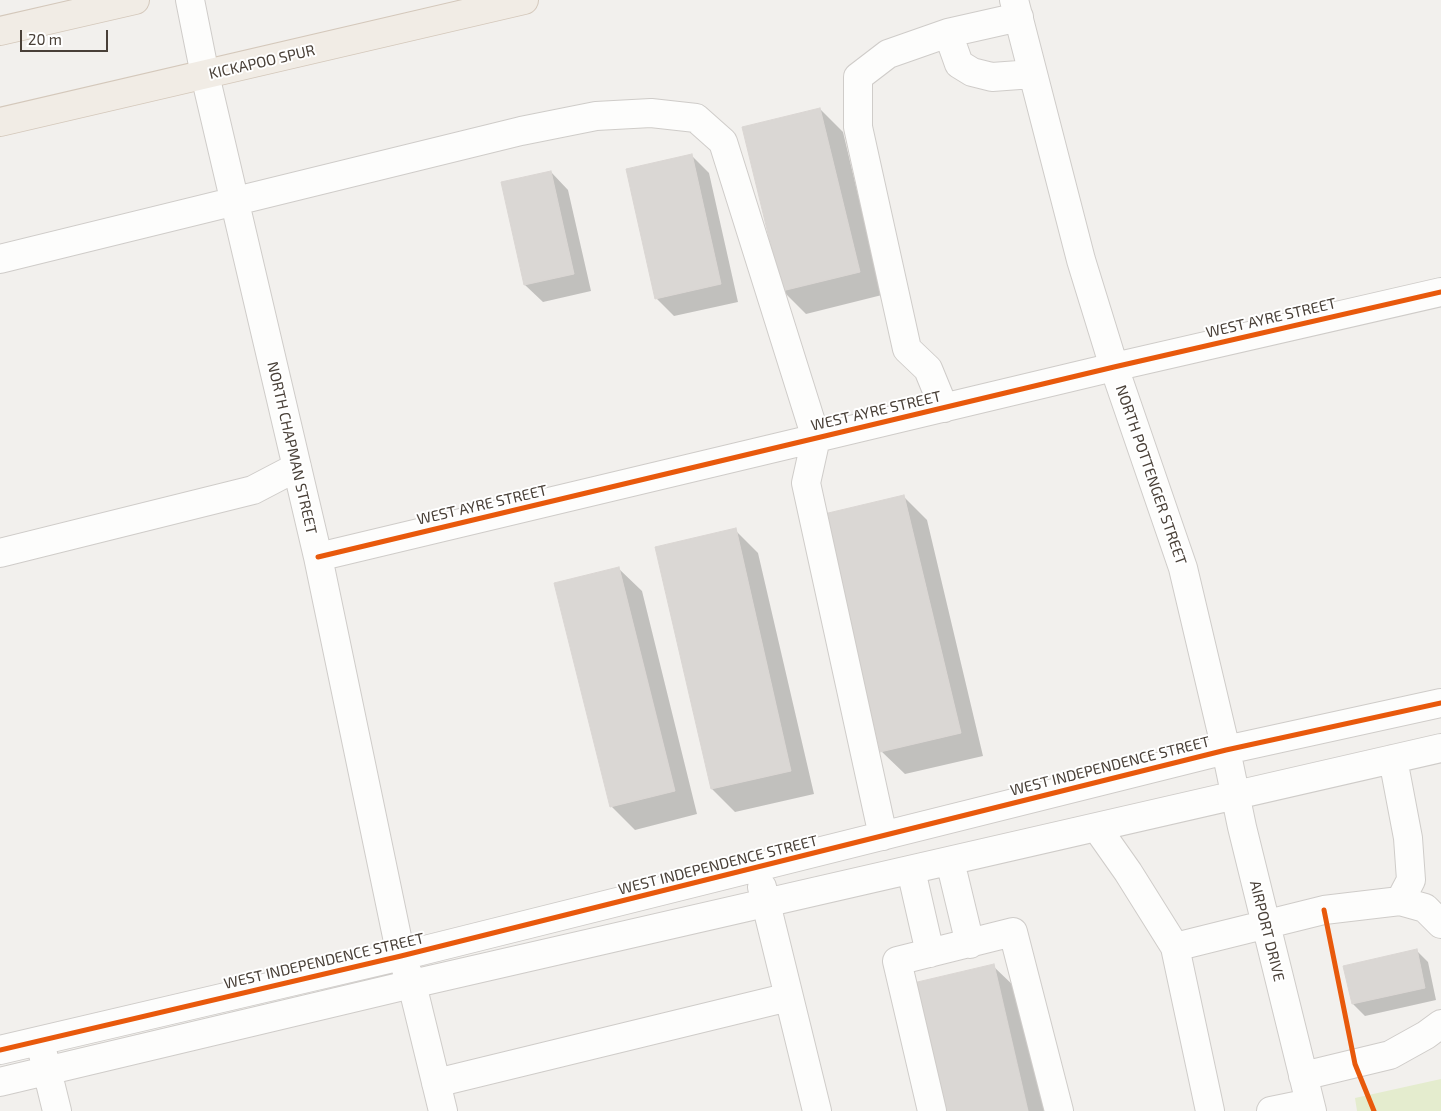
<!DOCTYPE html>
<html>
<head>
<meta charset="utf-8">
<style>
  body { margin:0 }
  #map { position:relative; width:1441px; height:1111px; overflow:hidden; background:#f2f0ed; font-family:"Exo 2",sans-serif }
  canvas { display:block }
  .scale { position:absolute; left:20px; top:30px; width:88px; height:22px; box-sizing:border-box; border:2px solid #494038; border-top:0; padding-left:6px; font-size:15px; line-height:18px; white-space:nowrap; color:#494038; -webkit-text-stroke:4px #fff; paint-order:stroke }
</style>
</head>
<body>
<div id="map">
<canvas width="1441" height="1111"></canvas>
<div class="scale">20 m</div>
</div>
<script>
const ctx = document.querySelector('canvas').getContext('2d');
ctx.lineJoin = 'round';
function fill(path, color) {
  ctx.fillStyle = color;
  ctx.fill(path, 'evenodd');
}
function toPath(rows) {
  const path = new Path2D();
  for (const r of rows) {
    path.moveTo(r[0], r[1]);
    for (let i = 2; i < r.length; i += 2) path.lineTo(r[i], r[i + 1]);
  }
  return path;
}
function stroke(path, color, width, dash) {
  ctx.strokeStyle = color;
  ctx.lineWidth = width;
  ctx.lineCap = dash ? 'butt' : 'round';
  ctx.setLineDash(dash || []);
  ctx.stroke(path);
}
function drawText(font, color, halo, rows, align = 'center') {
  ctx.font = font + ' "Exo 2",sans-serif';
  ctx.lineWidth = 4;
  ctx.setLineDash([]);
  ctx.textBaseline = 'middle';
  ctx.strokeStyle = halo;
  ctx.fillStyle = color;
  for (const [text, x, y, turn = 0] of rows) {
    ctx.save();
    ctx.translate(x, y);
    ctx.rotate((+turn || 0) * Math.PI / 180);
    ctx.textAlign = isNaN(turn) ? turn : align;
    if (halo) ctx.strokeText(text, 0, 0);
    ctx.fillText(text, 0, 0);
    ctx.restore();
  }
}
const green = toPath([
  [1441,1079,1441,1111,1357,1111,1355,1098]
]);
const shadow = toPath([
  [820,109,843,132,882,295,806,314,783,291],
  [691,155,709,173,738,302,674,316,656,298],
  [551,172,568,190,591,291,543,302,525,285],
  [904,497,927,520,983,756,905,774,881,751],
  [735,530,758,553,814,794,735,812,712,789],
  [618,568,642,591,697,814,635,830,612,807,556,584],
  [1416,950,1428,962,1436,1000,1365,1016,1353,1004],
  [993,966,1017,989,1045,1111,940,1111]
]);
const building = toPath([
  [820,108,860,272,782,291,742,127,820,108],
  [692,154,721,284,655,299,626,169,692,154],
  [551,171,574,274,524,285,501,182,551,171],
  [904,495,961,733,880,752,824,514,904,495],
  [736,528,791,771,711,789,655,547,736,528],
  [619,567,675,791,610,807,554,583,619,567],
  [1417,949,1425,988,1352,1004,1343,966,1417,949],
  [994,964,1028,1111,939,1111,909,984,994,964]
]);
const minor = toPath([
  [190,0,205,75,318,557,401,956,412,984,443,1111],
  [1014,0,1081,260,1114,367,1183,568,1226,750,1242,827,1312,1111],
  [948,33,959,64,972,72,992,77,1033,74],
  [0,259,521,131,596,116,651,113,696,118,723,142,816,438,806,483,883,836],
  [944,408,928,369,907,349,858,127,858,77,888,54,948,33,1019,17],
  [0,553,253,490,297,467],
  [318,557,1114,367,1441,292],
  [1097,828,1128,872,1175,947,1210,1111],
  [950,861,970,944],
  [911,870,930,953],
  [762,887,817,1111],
  [1400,901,1425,908,1441,924],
  [1175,947,1324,910,1400,901,1411,880,1408,838,1393,759],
  [0,1050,401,956,1226,750,1441,703],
  [43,1054,57,1111],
  [1303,1076,1390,1055,1426,1035,1441,1024],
  [0,1082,412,984,1441,748],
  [436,1083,789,997],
  [932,1111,897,961,1013,932,1059,1111],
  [1271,1111,1310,1103]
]);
const major = toPath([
  [0,31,135,0],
  [0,122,524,0]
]);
const cycleway = toPath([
  [318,557,1114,367,1441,292],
  [1324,910,1355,1064,1374,1111],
  [0,1050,401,956,1226,750,1441,703]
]);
const streetNames = [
  ["KICKAPOO SPUR",262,62,-13],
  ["WEST AYRE STREET",1271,318,-13],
  ["WEST AYRE STREET",876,411,-13],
  ["NORTH CHAPMAN STREET",292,448,77],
  ["NORTH POTTENGER STREET",1151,475,71],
  ["WEST AYRE STREET",482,505,-13],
  ["WEST INDEPENDENCE STREET",1110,766,-14],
  ["WEST INDEPENDENCE STREET",718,865,-14],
  ["AIRPORT DRIVE",1267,931,76],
  ["WEST INDEPENDENCE STREET",324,961,-13]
];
fill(green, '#e4ecce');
fill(shadow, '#0003');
fill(building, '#dad7d4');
stroke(building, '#dad6d3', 1);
stroke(minor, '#cfccc9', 30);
stroke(major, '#d4c8bb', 30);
stroke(minor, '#fdfdfc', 28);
stroke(major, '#f1ece5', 28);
stroke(cycleway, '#e8590c', 5);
drawText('15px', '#494038', '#fff', streetNames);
</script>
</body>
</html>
